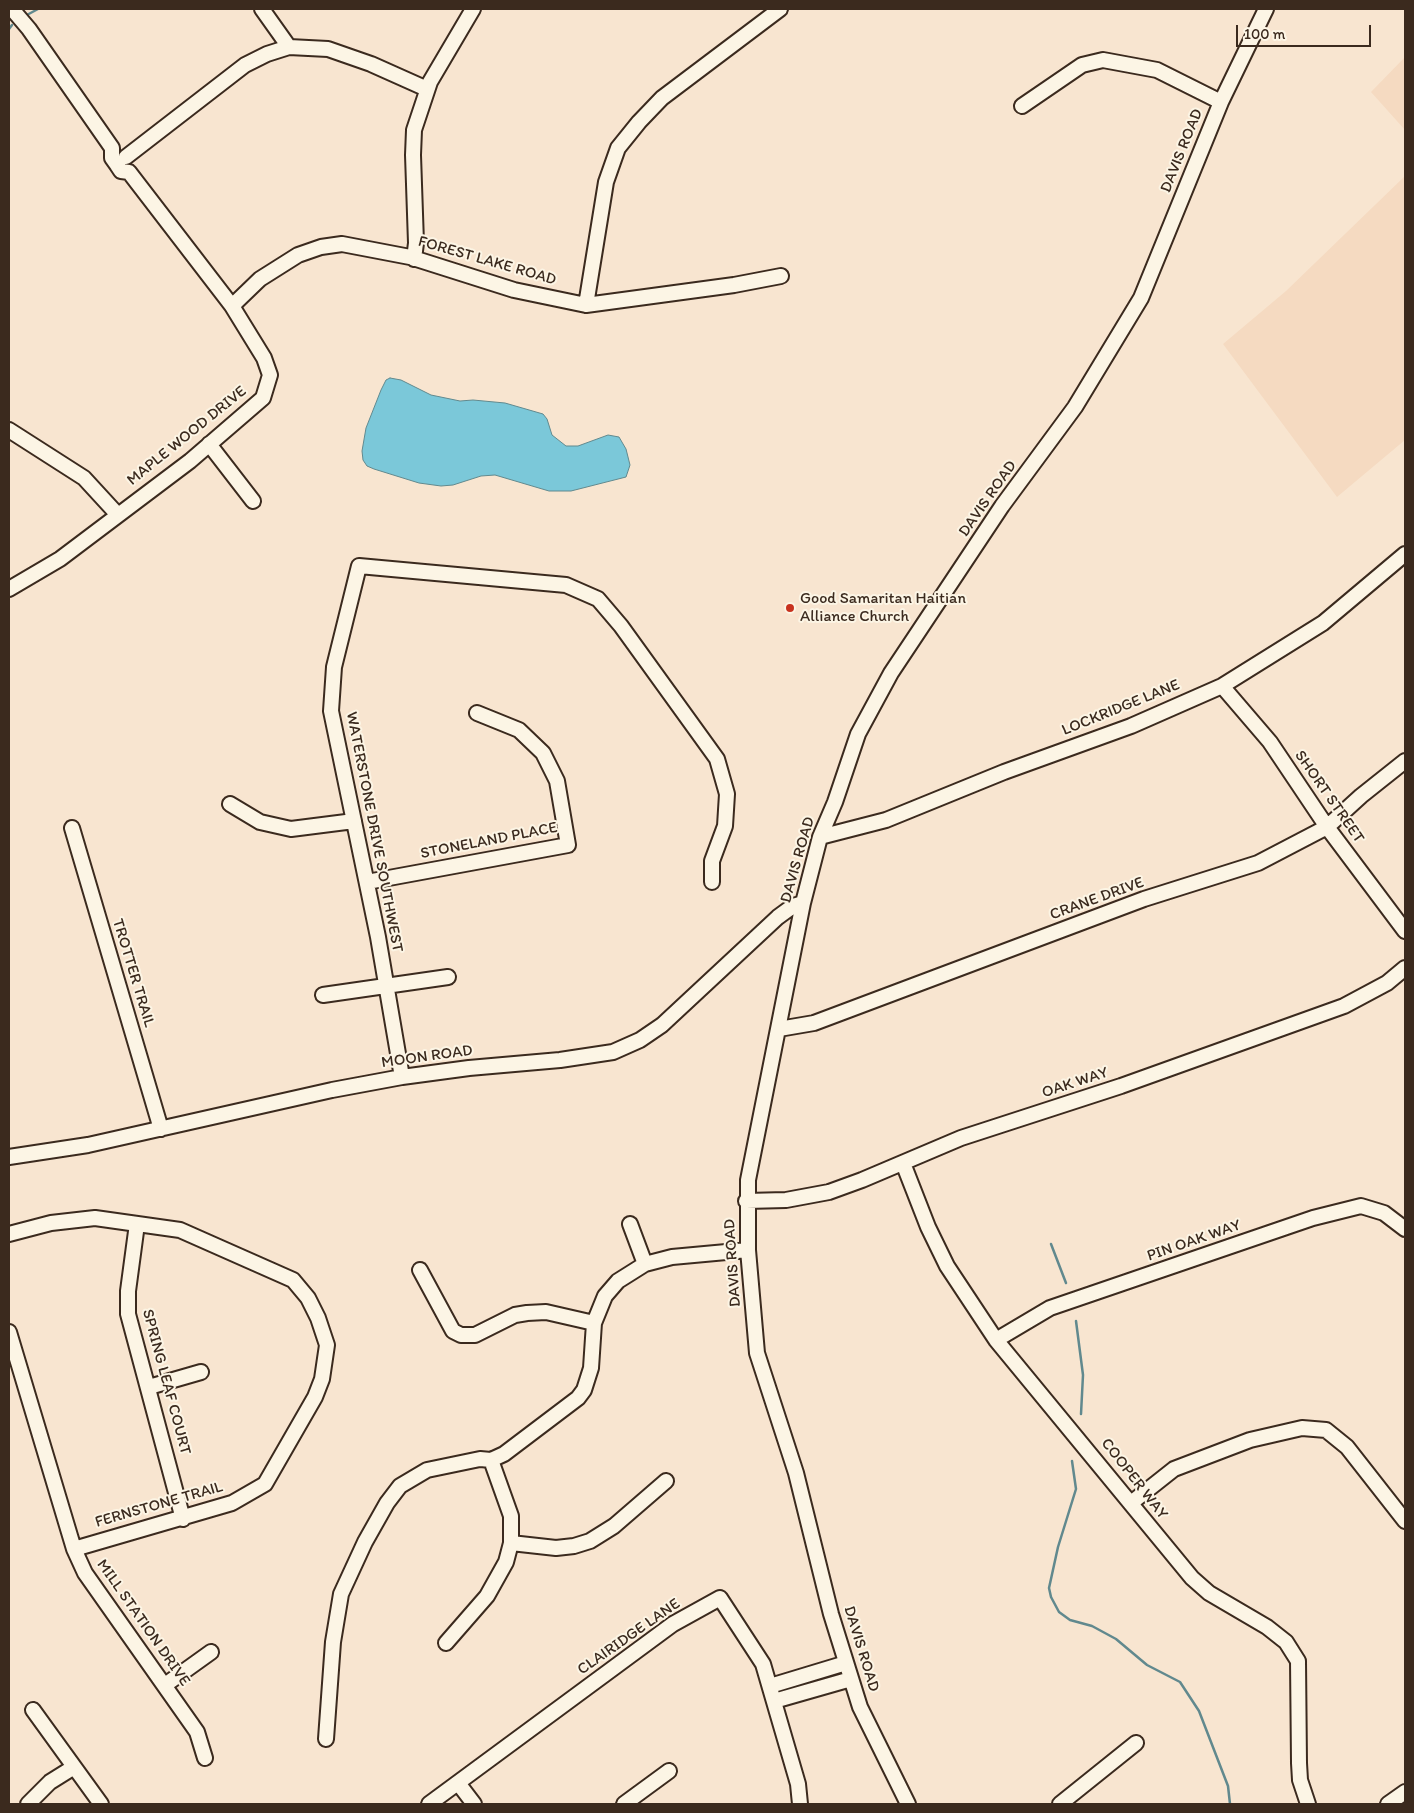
<!DOCTYPE html>
<html>
<head>
<meta charset="utf-8">
<style>
  body { margin:0 }
  #map { position:relative; width:1414px; height:1813px; overflow:hidden; background:#f8e5d0; font-family:Itim,sans-serif }
  canvas { display:block }
  .frame { position:absolute; inset:0; border:10px solid #3b2a1e; pointer-events:none }
  .scale { position:absolute; left:1236px; top:25px; width:135px; height:22px; box-sizing:border-box; border:2px solid #3b2a1e; border-top:0; padding-left:6px; font-size:15px; line-height:18px; white-space:nowrap; color:#3b2a1e; -webkit-text-stroke:4px #fcf5e5; paint-order:stroke }
</style>
</head>
<body>
<div id="map">
<canvas width="1414" height="1813"></canvas>
<div class="frame"></div>
<div class="scale">100 m</div>
</div>
<script>
const ctx = document.querySelector('canvas').getContext('2d');
ctx.lineJoin = 'round';
function fill(path, color) {
  ctx.fillStyle = color;
  ctx.fill(path, 'evenodd');
}
function toPath(rows) {
  const path = new Path2D();
  for (const r of rows) {
    path.moveTo(r[0], r[1]);
    for (let i = 2; i < r.length; i += 2) path.lineTo(r[i], r[i + 1]);
  }
  return path;
}
function stroke(path, color, width, dash) {
  ctx.strokeStyle = color;
  ctx.lineWidth = width;
  ctx.lineCap = dash ? 'butt' : 'round';
  ctx.setLineDash(dash || []);
  ctx.stroke(path);
}
function drawText(font, color, halo, rows, align = 'center') {
  ctx.font = font + ' Itim,sans-serif';
  ctx.lineWidth = 4;
  ctx.setLineDash([]);
  ctx.textBaseline = 'middle';
  ctx.strokeStyle = halo;
  ctx.fillStyle = color;
  for (const [text, x, y, turn = 0] of rows) {
    ctx.save();
    ctx.translate(x, y);
    ctx.rotate((+turn || 0) * Math.PI / 180);
    ctx.textAlign = isNaN(turn) ? turn : align;
    if (halo) ctx.strokeText(text, 0, 0);
    ctx.fillText(text, 0, 0);
    ctx.restore();
  }
}
const built = toPath([
  [1405,57,1405,130,1371,92],
  [1405,176,1405,440,1337,497,1223,344,1286,291]
]);
const water = toPath([
  [390,378,401,380,431,395,460,401,473,400,505,403,543,414,547,419,552,435,566,446,578,446,608,435,619,437,626,449,630,465,626,477,571,491,549,491,495,475,481,476,453,485,441,486,419,483,374,469,367,466,363,460,362,451,366,428,381,390,386,380,390,378]
]);
const stream = toPath([
  [25,16,38,9],
  [9,29,12,25],
  [1051,1244,1066,1283],
  [1076,1321,1083,1375,1081,1414],
  [1072,1461,1076,1489,1058,1547,1049,1588,1051,1597,1059,1612,1070,1620,1092,1626,1116,1639,1147,1665,1180,1682,1199,1711,1228,1786,1230,1804]
]);
const minor = toPath([
  [262,9,289,47],
  [1022,106,1082,65,1103,60,1157,70,1221,102],
  [126,157,245,65,267,54,289,47,328,49,371,64,427,89],
  [414,259,416,243,413,155,414,130,430,82,473,9],
  [586,305,606,182,618,148,639,122,662,98,780,9],
  [232,306,260,279,298,255,321,247,342,244,410,257,514,290,586,305,734,285,781,276],
  [9,430,84,478,118,515],
  [209,444,253,501],
  [9,589,60,559,190,461,263,398,270,375,264,358,232,306,129,172,121,171,117,165,112,158,112,148,29,29,12,9],
  [1222,686,1270,742,1327,827,1405,931],
  [230,804,260,822,291,829,354,821],
  [72,828,161,1129],
  [820,837,886,820,1004,772,1131,726,1222,686,1323,623,1405,554],
  [367,882,568,845,557,781,543,753,519,730,477,713],
  [323,995,448,977],
  [779,1029,814,1023,1144,899,1258,863,1327,827,1361,796,1405,761],
  [402,1077,378,937,331,711,334,667,359,566,566,585,598,599,621,626,717,759,727,794,725,826,712,861,712,882],
  [9,1157,88,1145,332,1090,402,1077,469,1068,560,1060,613,1052,640,1040,662,1025,778,917,793,906,803,903],
  [903,1163,928,1227,947,1266,996,1340,1192,1578,1209,1593,1267,1627,1286,1642,1298,1661,1299,1763,1300,1780,1308,1804],
  [746,1201,786,1200,829,1192,862,1180,961,1138,1121,1086,1344,1006,1387,983,1405,968],
  [137,1224,128,1291,128,1314,183,1519],
  [630,1224,645,1264],
  [9,1234,51,1223,95,1218,180,1230,293,1280,308,1298,318,1318,327,1345,322,1379,315,1397,265,1484,232,1503,74,1549],
  [420,1270,453,1331,461,1335,475,1335,515,1315,527,1313,546,1312,594,1323],
  [9,1332,74,1549,85,1573,197,1732,205,1758],
  [996,1340,1050,1308,1313,1218,1361,1206,1384,1213,1405,1229],
  [149,1387,201,1372],
  [1131,1503,1174,1469,1250,1440,1302,1428,1326,1430,1347,1447,1405,1521],
  [511,1543,556,1548,574,1546,590,1541,614,1526,666,1481],
  [446,1643,487,1596,506,1562,511,1543,511,1516,491,1460],
  [165,1685,211,1652],
  [770,1686,846,1663],
  [774,1701,851,1679],
  [33,1710,101,1804],
  [326,1739,333,1642,341,1594,365,1542,387,1503,400,1486,427,1470,480,1459,491,1460,504,1454,578,1398,584,1390,591,1368,594,1323,605,1296,618,1281,645,1264,672,1257,748,1250],
  [458,1783,474,1804],
  [28,1804,50,1782,74,1767],
  [429,1804,673,1624,720,1598,763,1664,798,1784,800,1804],
  [624,1804,669,1771],
  [908,1804,860,1707,831,1614,796,1473,757,1353,748,1250,748,1180,803,903,820,837,835,802,858,734,891,673,1002,506,1075,407,1141,298,1221,102,1266,9],
  [1060,1804,1136,1743],
  [1388,1804,1405,1792]
]);
const markers = [
  [790,608,5,"#c8321e"]
];
const streetNames = [
  ["DAVIS ROAD",1182,151,-68],
  ["FOREST LAKE ROAD",487,261,16],
  ["MAPLE WOOD DRIVE",187,436,-39],
  ["DAVIS ROAD",988,499,-55],
  ["LOCKRIDGE LANE",1121,708,-22],
  ["SHORT STREET",1329,797,55],
  ["WATERSTONE DRIVE SOUTHWEST",374,832,79],
  ["STONELAND PLACE",489,841,-11],
  ["DAVIS ROAD",798,860,-74],
  ["CRANE DRIVE",1097,899,-20],
  ["TROTTER TRAIL",133,973,73],
  ["MOON ROAD",427,1057,-8],
  ["OAK WAY",1075,1083,-18],
  ["PIN OAK WAY",1194,1241,-19],
  ["DAVIS ROAD",733,1263,-94],
  ["SPRING LEAF COURT",166,1382,75],
  ["COOPER WAY",1134,1479,52],
  ["FERNSTONE TRAIL",159,1505,-16],
  ["MILL STATION DRIVE",143,1623,55],
  ["CLAIRIDGE LANE",629,1637,-35],
  ["DAVIS ROAD",861,1649,73]
];
const poiNames = [
  ["Good Samaritan Haitian",800,599],
  ["Alliance Church",800,617]
];
fill(built, '#f5dac1');
fill(water, '#7bc8d9');
stroke(water, '#61898e', 1);
stroke(stream, '#61898e', 2.5);
stroke(minor, '#3b2a1e', 18);
stroke(minor, '#fcf5e5', 14);
for (const [x, y, r, color] of markers) {
  const dot = new Path2D();
  dot.arc(x, y, r, 0, 2 * Math.PI);
  ctx.fillStyle = color;
  ctx.fill(dot);
  stroke(dot, '#fcf5e5', 2);
}
drawText('16px', '#3b2a1e', '#fcf5e5', streetNames);
drawText('16px', '#3b2a1e', '#fcf5e5', poiNames, 'left');
</script>
</body>
</html>
